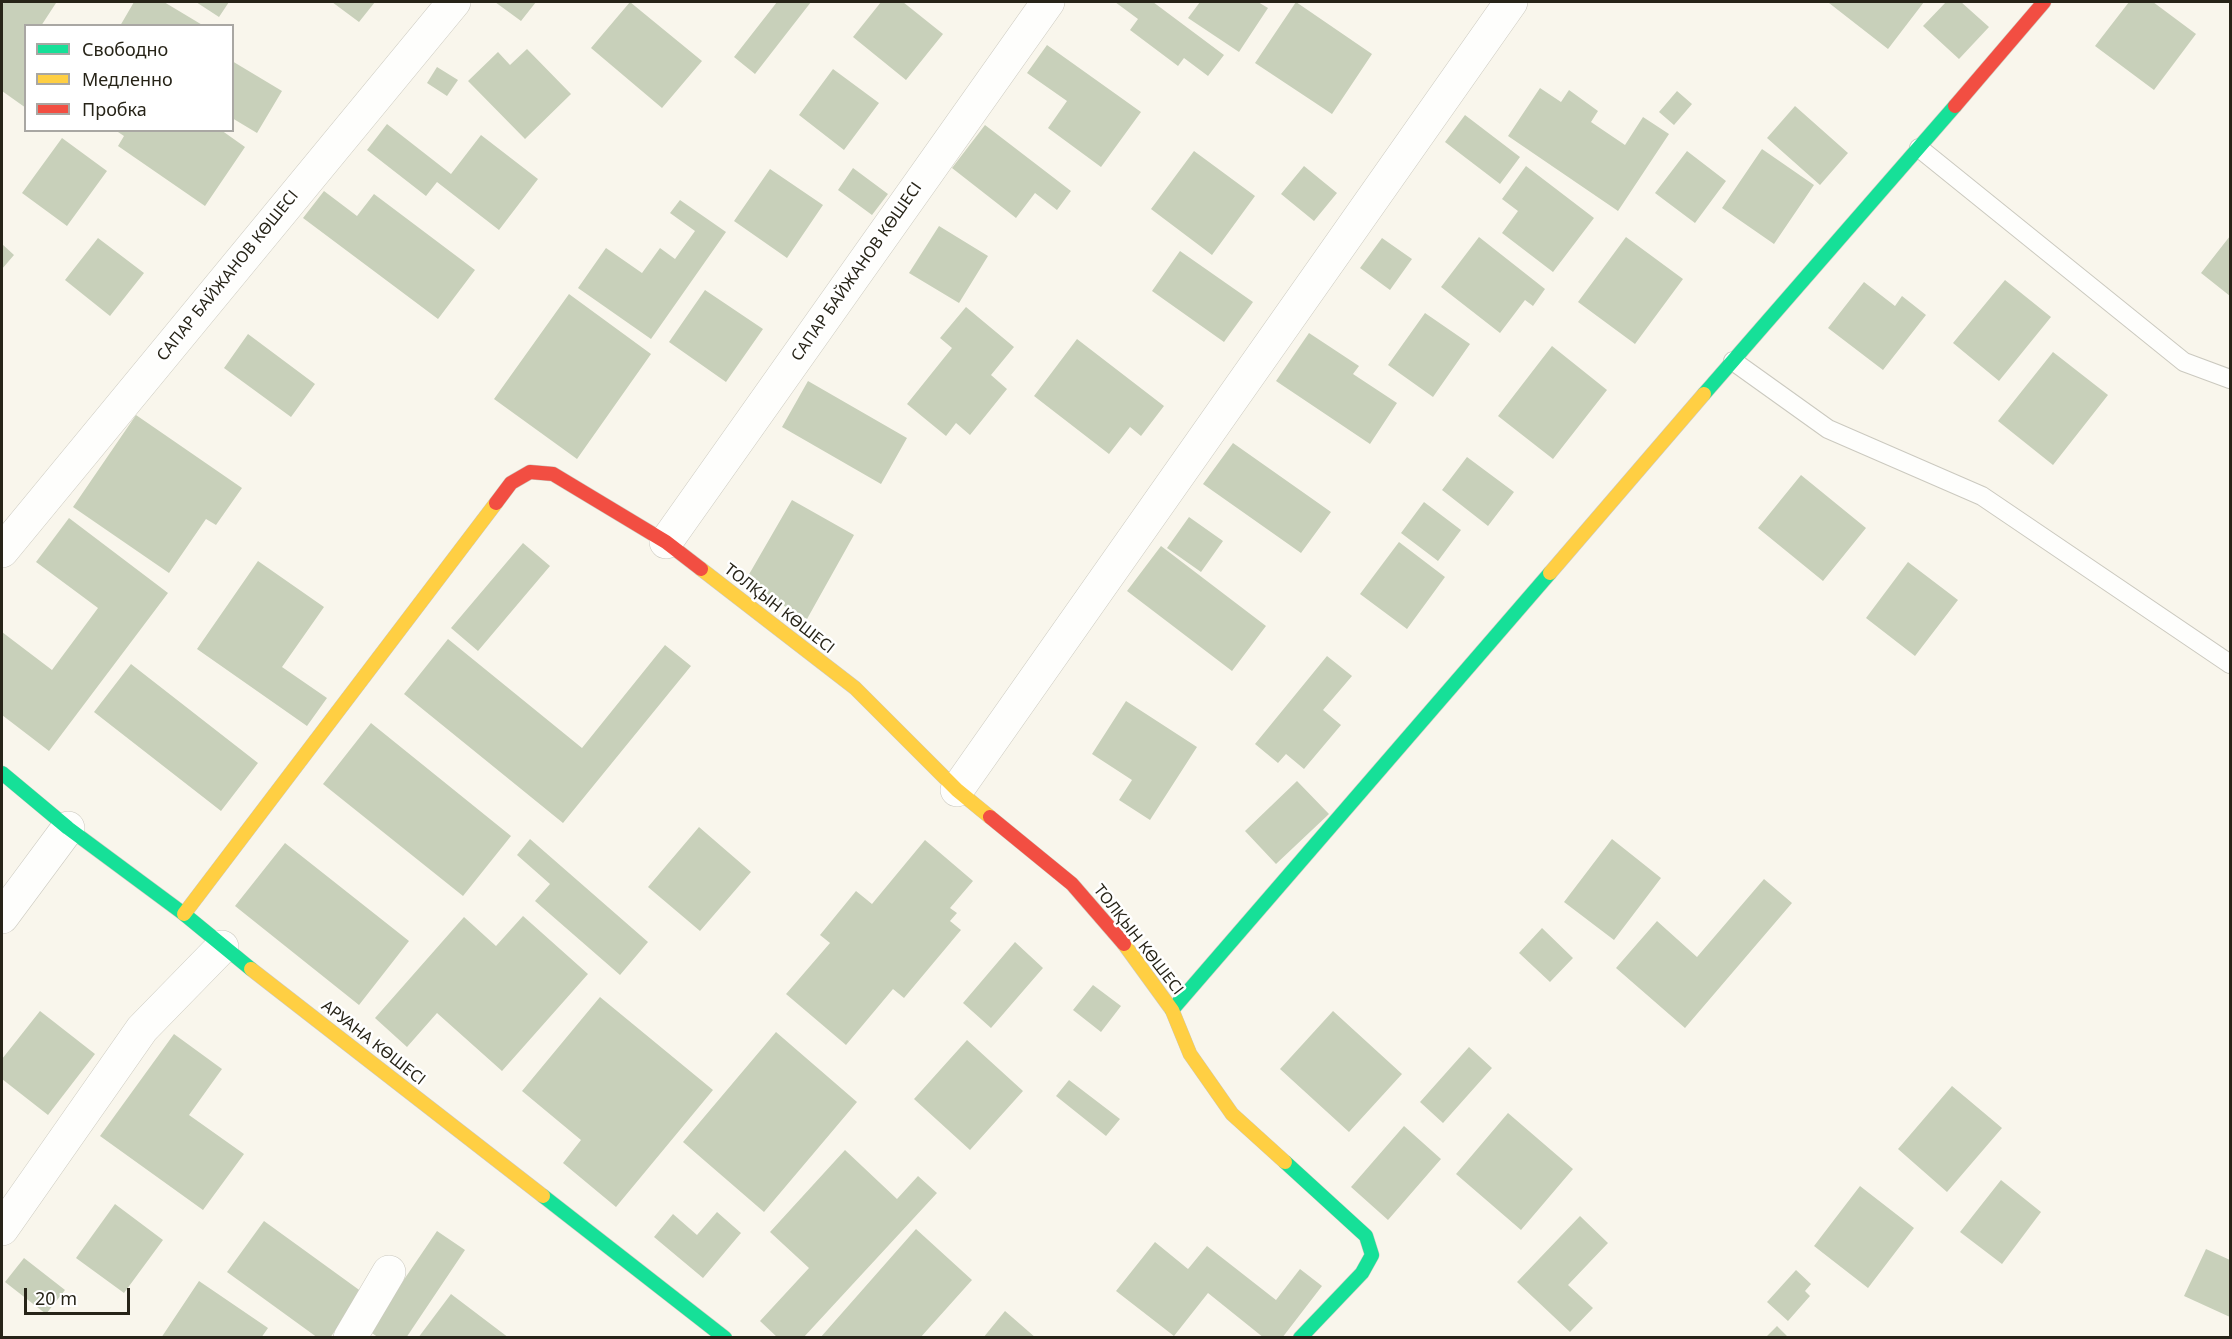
<!DOCTYPE html>
<html>
<head>
<meta charset="utf-8">
<style>
  body { margin:0 }
  #map { position:relative; width:2232px; height:1339px; overflow:hidden; background:#f9f6ec; font-family:"Noto Sans",sans-serif }
  canvas { display:block }
  .frame { position:absolute; inset:0; border:3px solid #272418; pointer-events:none }
  .legend { position:absolute; left:24px; top:24px; width:210px; height:108px; box-sizing:border-box; background:#fff; border:2px solid #a9a7a3; margin:0; padding:8px 10px; list-style:none; font-size:18px; color:#272418 }
  .legend li { display:flex; align-items:center; gap:12px; height:30px }
  .legend b { width:30px; border:2px solid #a9a7a3 }
  .scale { position:absolute; left:24px; top:1288px; width:106px; height:27px; box-sizing:border-box; border:3px solid #272418; border-top:0; padding-left:8px; font-size:18px; line-height:21px; white-space:nowrap; color:#272418; -webkit-text-stroke:4px #fff; paint-order:stroke }
</style>
</head>
<body>
<div id="map">
<canvas width="2232" height="1339"></canvas>
<div class="frame"></div>
<ul class="legend">
<li><b style="height:8px;background:#16e098"></b>Свободно</li>
<li><b style="height:8px;background:#ffcf43"></b>Медленно</li>
<li><b style="height:8px;background:#f24e42"></b>Пробка</li>
</ul>
<div class="scale">20 m</div>
</div>
<script>
const ctx = document.querySelector('canvas').getContext('2d');
ctx.lineJoin = 'round';
function fill(path, color) {
  ctx.fillStyle = color;
  ctx.fill(path, 'evenodd');
}
function toPath(rows) {
  const path = new Path2D();
  for (const r of rows) {
    path.moveTo(r[0], r[1]);
    for (let i = 2; i < r.length; i += 2) path.lineTo(r[i], r[i + 1]);
  }
  return path;
}
function stroke(path, color, width, dash) {
  ctx.strokeStyle = color;
  ctx.lineWidth = width;
  ctx.lineCap = dash ? 'butt' : 'round';
  ctx.setLineDash(dash || []);
  ctx.stroke(path);
}
function drawText(font, color, halo, rows, align = 'center') {
  ctx.font = font + ' "Noto Sans",sans-serif';
  ctx.lineWidth = 5;
  ctx.setLineDash([]);
  ctx.textBaseline = 'middle';
  ctx.strokeStyle = halo;
  ctx.fillStyle = color;
  for (const [text, x, y, turn = 0] of rows) {
    ctx.save();
    ctx.translate(x, y);
    ctx.rotate((+turn || 0) * Math.PI / 180);
    ctx.textAlign = isNaN(turn) ? turn : align;
    if (halo) ctx.strokeText(text, 0, 0);
    ctx.fillText(text, 0, 0);
    ctx.restore();
  }
}
const building = toPath([
  [4,2,54,2,56,3,41,26,26,26,26,108,2,91,2,6],
  [134,2,164,2,204,26,120,26],
  [196,2,229,2,219,17],
  [332,2,375,2,359,22],
  [495,2,536,2,521,21],
  [630,2,702,61,662,108,591,48],
  [777,2,811,2,755,74,734,57],
  [881,2,903,2,943,34,906,80,853,37],
  [1115,2,1153,2,1224,55,1208,76,1184,58,1178,66,1130,30,1138,19],
  [1200,2,1258,2,1268,8,1239,52,1188,18],
  [1296,2,1372,54,1332,114,1255,63],
  [1831,2,1924,2,1888,49,1829,3],
  [1946,2,1961,2,1989,27,1959,59,1923,26],
  [2129,2,2153,2,2196,34,2154,90,2095,46],
  [1047,45,1141,112,1101,167,1048,128,1067,101,1027,73],
  [527,49,571,94,525,139,468,81,498,52,510,65],
  [232,61,282,91,257,133,232,118],
  [437,67,458,80,447,96,427,83],
  [833,69,879,103,844,150,799,115],
  [1540,88,1561,102,1569,90,1598,111,1591,122,1625,145,1643,117,1669,134,1618,211,1508,136],
  [1677,91,1692,104,1674,125,1659,112],
  [1795,106,1848,153,1820,185,1767,138],
  [1465,115,1520,157,1500,184,1445,142],
  [387,124,451,174,481,135,538,179,499,230,437,182,426,196,367,150],
  [985,125,1071,191,1057,210,1035,193,1016,218,952,168],
  [115,130,221,130,245,147,205,206,118,146,124,136],
  [62,138,107,171,67,226,22,193],
  [1762,149,1814,185,1774,244,1722,208],
  [1194,151,1255,196,1212,255,1151,209],
  [1687,151,1726,181,1695,223,1655,193],
  [1304,166,1337,193,1314,221,1281,194],
  [1526,166,1594,218,1553,272,1502,233,1518,211,1502,199],
  [853,168,888,194,872,215,838,190],
  [770,169,823,205,787,258,734,221],
  [324,191,357,216,374,194,475,270,438,319,303,218],
  [680,200,726,232,651,339,578,288,606,248,642,273,660,248,675,259,695,231,670,213],
  [939,226,988,256,959,303,909,273],
  [2230,236,2230,296,2201,273],
  [1479,237,1545,289,1533,306,1525,300,1500,333,1441,287],
  [1626,237,1683,279,1635,344,1578,302],
  [98,238,144,273,110,316,65,280],
  [1382,238,1412,259,1390,290,1360,268],
  [2,244,14,255,2,269],
  [1180,251,1253,302,1224,342,1152,291],
  [2005,280,2051,317,1999,381,1953,343],
  [1864,282,1895,306,1902,296,1926,315,1883,370,1828,328],
  [705,290,763,329,726,382,669,342],
  [569,294,651,354,577,459,494,399],
  [966,307,1014,347,991,375,1007,389,970,435,956,423,946,436,907,404,952,348,940,338],
  [1425,313,1470,344,1433,397,1388,365],
  [1309,333,1359,366,1353,374,1397,403,1370,444,1276,381],
  [248,334,315,384,291,417,224,368],
  [1077,339,1164,406,1141,436,1130,427,1109,454,1034,396],
  [1552,346,1607,390,1553,459,1498,416],
  [2053,352,2108,395,2053,465,1998,421],
  [808,381,907,438,881,484,782,427],
  [136,415,242,488,216,525,206,519,169,573,73,507],
  [1233,443,1331,512,1301,553,1203,484],
  [1467,457,1514,492,1488,526,1442,490],
  [1801,475,1866,528,1823,581,1758,528],
  [792,500,854,535,807,619,744,583],
  [1424,502,1461,530,1438,561,1401,533],
  [1189,517,1223,541,1201,572,1167,548],
  [69,518,168,593,49,751,2,715,2,632,52,670,98,608,36,562],
  [1399,542,1445,577,1407,629,1360,594],
  [523,543,550,566,478,651,451,628],
  [1161,546,1266,626,1232,671,1127,591],
  [258,561,324,607,282,667,327,698,307,726,197,649],
  [1908,562,1958,600,1915,656,1866,618],
  [448,639,582,748,665,645,691,666,563,823,404,694],
  [1327,656,1352,676,1323,710,1341,725,1304,769,1286,754,1278,763,1255,744],
  [131,664,258,763,221,811,94,712],
  [1126,701,1197,747,1150,820,1119,800,1132,780,1092,754],
  [371,723,511,836,463,896,323,784],
  [1297,781,1329,814,1276,864,1245,831],
  [699,827,751,872,700,931,648,887],
  [530,839,648,942,620,975,535,901,550,884,517,855],
  [1612,839,1661,878,1614,940,1564,902],
  [925,840,973,881,950,908,957,913,950,921,961,930,904,998,893,989,846,1045,786,994,830,943,820,935,856,891,872,904],
  [285,843,409,941,359,1005,235,906],
  [1764,879,1792,903,1685,1028,1616,968,1657,921,1697,957],
  [523,916,588,974,502,1071,437,1013,407,1047,375,1018,464,917,496,946],
  [1542,928,1573,958,1550,982,1519,953],
  [1015,942,1043,968,991,1028,963,1003],
  [1093,985,1121,1006,1101,1032,1073,1010],
  [600,997,713,1090,616,1207,563,1163,581,1140,522,1091],
  [40,1011,95,1054,48,1115,2,1079,2,1059],
  [1333,1011,1402,1074,1349,1132,1280,1069],
  [776,1032,857,1102,764,1212,683,1142],
  [174,1034,222,1069,189,1115,244,1154,203,1210,100,1136],
  [967,1040,1023,1091,970,1150,914,1099],
  [1469,1047,1492,1068,1443,1123,1420,1102],
  [1069,1080,1120,1119,1106,1136,1056,1096],
  [1952,1086,2002,1128,1947,1192,1898,1149],
  [1508,1113,1573,1169,1521,1230,1456,1174],
  [1404,1126,1441,1159,1388,1220,1351,1187],
  [845,1150,897,1199,918,1176,937,1193,803,1338,778,1338,760,1321,809,1268,770,1232],
  [2001,1180,2041,1212,2002,1264,1960,1232],
  [1860,1186,1914,1228,1868,1288,1814,1246],
  [115,1204,163,1240,124,1293,76,1258],
  [717,1212,741,1233,703,1278,654,1237,673,1214,697,1235],
  [1580,1216,1608,1243,1568,1285,1593,1308,1570,1332,1517,1282],
  [264,1221,362,1292,330,1338,318,1338,227,1272],
  [916,1229,972,1280,920,1338,820,1338],
  [437,1231,465,1250,406,1338,379,1338,369,1331],
  [1155,1242,1188,1269,1207,1246,1276,1300,1300,1269,1322,1286,1282,1338,1264,1338,1208,1293,1174,1336,1116,1291],
  [2206,1249,2230,1260,2230,1317,2184,1296],
  [24,1258,65,1290,46,1314,5,1282],
  [1796,1270,1811,1284,1805,1291,1810,1296,1788,1321,1767,1302],
  [199,1281,268,1328,261,1338,161,1338],
  [451,1294,509,1338,418,1338],
  [1005,1311,1036,1338,983,1338],
  [1777,1326,1789,1338,1765,1338]
]);
const lane = toPath([
  [1919,148,2184,362,2230,379],
  [1733,361,1828,429,1982,496,2230,664]
]);
const street = toPath([
  [666,542,1048,2],
  [2,551,454,2],
  [957,790,1511,2],
  [2,917,68,828],
  [2,1229,142,1029,222,947],
  [350,1338,389,1272]
]);
const fast = toPath([
  [1704,394,1955,106],
  [2,773,68,828,184,914,251,969],
  [1172,1010,1550,573],
  [1285,1162,1366,1236,1372,1255,1362,1273,1300,1338],
  [543,1196,725,1338]
]);
const slow = toPath([
  [701,569,855,688,957,790,990,817],
  [1550,573,1704,394],
  [184,914,496,503],
  [1124,944,1172,1010,1190,1054,1232,1114,1285,1162],
  [251,969,543,1196]
]);
const jam = toPath([
  [1955,106,2044,2],
  [496,503,511,483,530,472,553,474,666,542,701,569],
  [990,817,1072,884,1124,944]
]);
const streetNames = [
  ["САПАР БАЙЖАНОВ КӨШЕСІ",857,272,-55],
  ["САПАР БАЙЖАНОВ КӨШЕСІ",228,276,-51],
  ["ТОЛҚЫН КӨШЕСІ",779,609,38],
  ["ТОЛҚЫН КӨШЕСІ",1138,940,52],
  ["АРУАНА КӨШЕСІ",373,1043,38]
];
fill(building, '#c8d0ba');
stroke(lane, '#cbc9bf', 20);
stroke(street, '#cbc9bf', 34);
stroke(fast, '#cbc9bf', 15);
stroke(slow, '#cbc9bf', 15);
stroke(jam, '#cbc9bf', 15);
stroke(lane, '#fefefc', 18);
stroke(street, '#fefefc', 33);
stroke(fast, '#16e098', 14);
stroke(slow, '#ffcf43', 14);
stroke(jam, '#f24e42', 14);
drawText('16px', '#272418', '#fff', streetNames);
</script>
</body>
</html>
